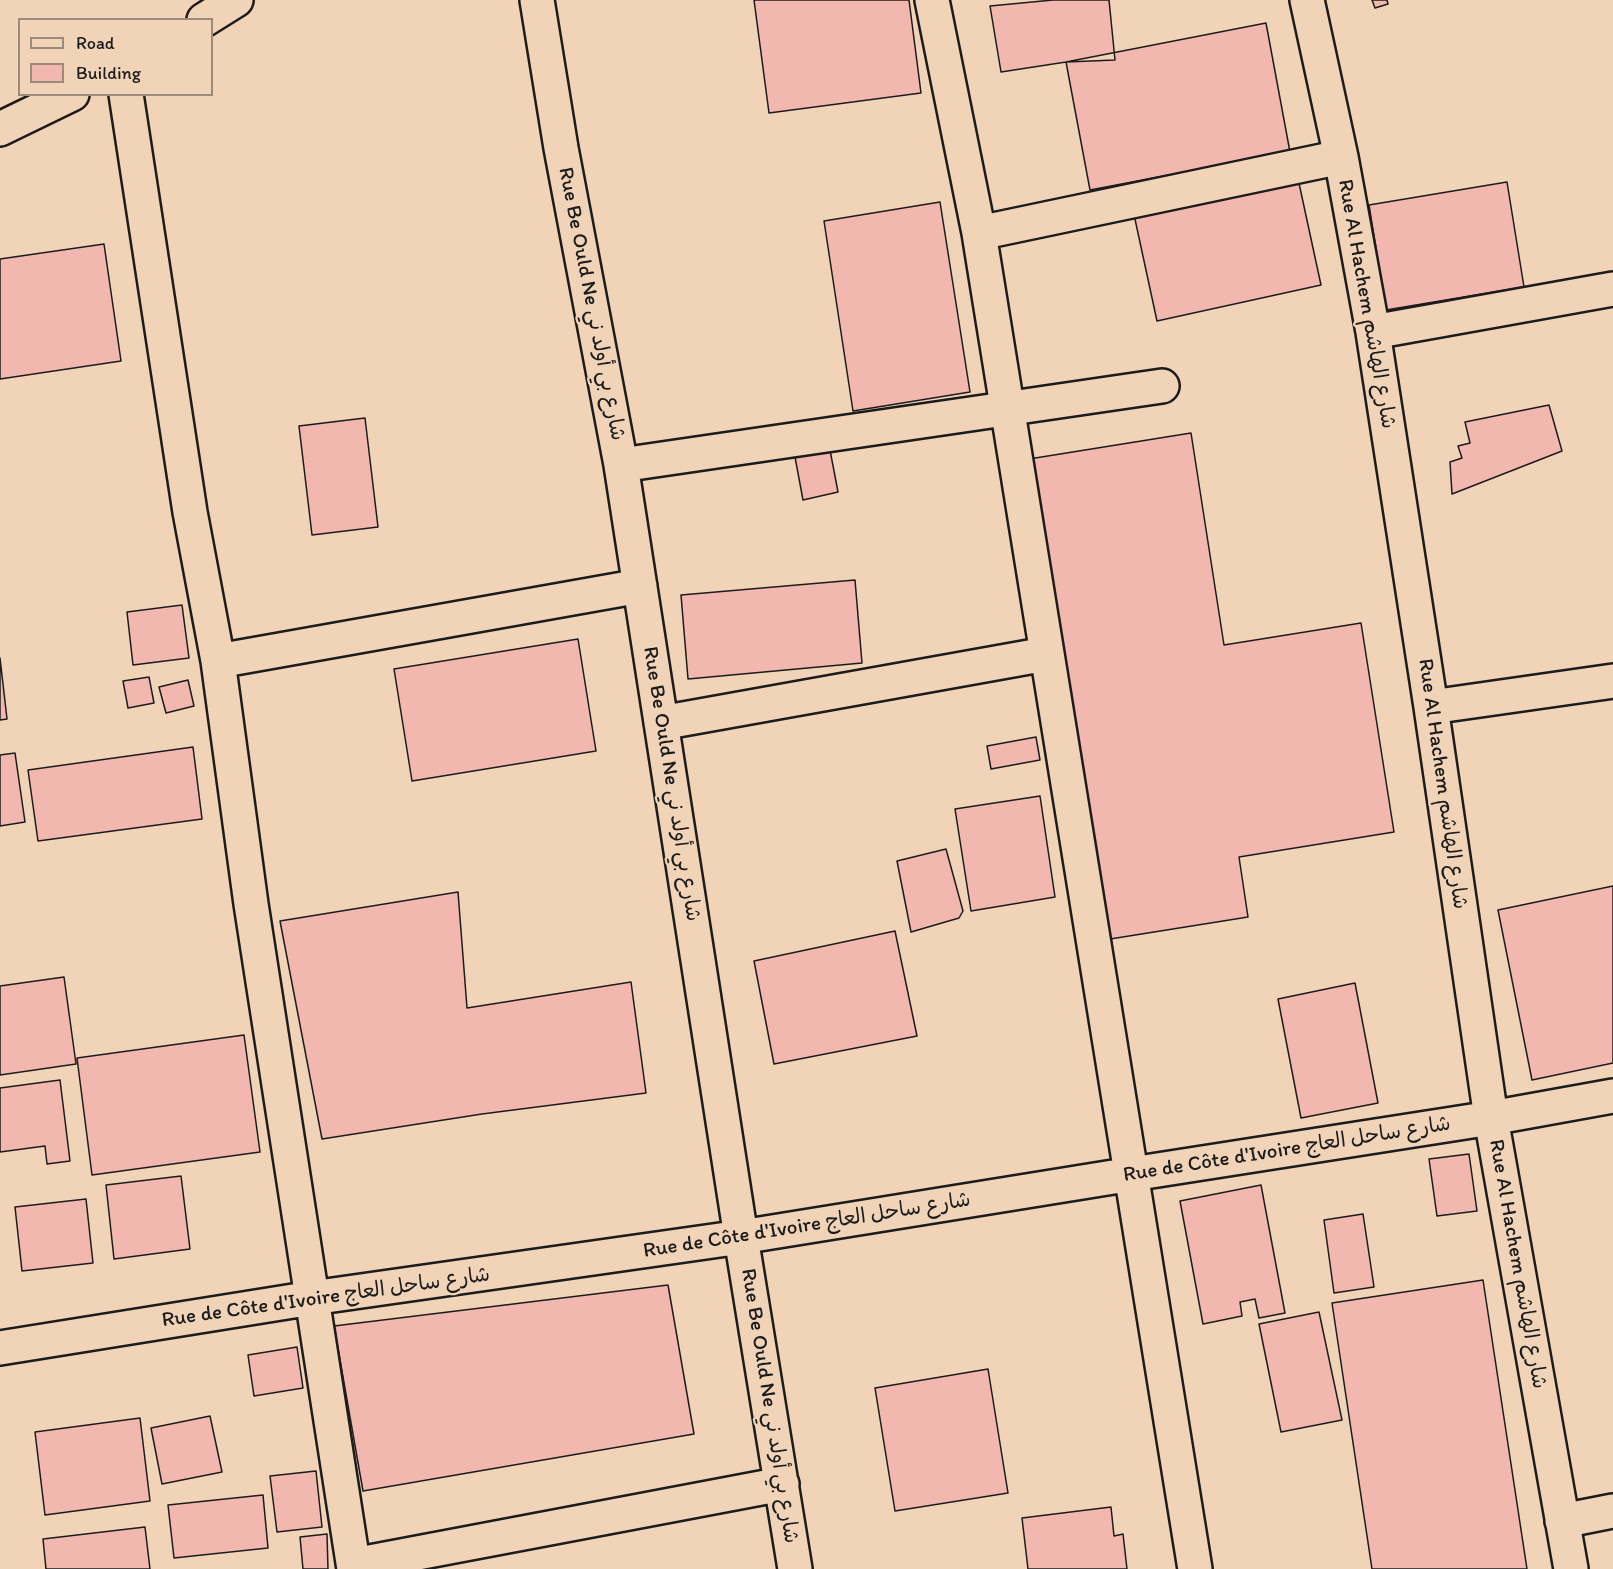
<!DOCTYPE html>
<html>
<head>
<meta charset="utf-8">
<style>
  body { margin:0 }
  #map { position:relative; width:1613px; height:1569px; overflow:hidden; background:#f1d4b8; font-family:Itim,sans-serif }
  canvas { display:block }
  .legend { position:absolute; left:18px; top:18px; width:195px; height:78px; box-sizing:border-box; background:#f1d4b8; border:2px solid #9c8a7a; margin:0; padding:8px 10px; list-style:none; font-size:18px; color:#1c1c1c }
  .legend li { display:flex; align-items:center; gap:12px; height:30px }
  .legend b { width:30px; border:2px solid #9c8a7a }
</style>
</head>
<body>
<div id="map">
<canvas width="1613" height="1569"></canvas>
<ul class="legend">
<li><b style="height:8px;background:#f1d4b8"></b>Road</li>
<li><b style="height:16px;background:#f2b7ae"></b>Building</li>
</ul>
</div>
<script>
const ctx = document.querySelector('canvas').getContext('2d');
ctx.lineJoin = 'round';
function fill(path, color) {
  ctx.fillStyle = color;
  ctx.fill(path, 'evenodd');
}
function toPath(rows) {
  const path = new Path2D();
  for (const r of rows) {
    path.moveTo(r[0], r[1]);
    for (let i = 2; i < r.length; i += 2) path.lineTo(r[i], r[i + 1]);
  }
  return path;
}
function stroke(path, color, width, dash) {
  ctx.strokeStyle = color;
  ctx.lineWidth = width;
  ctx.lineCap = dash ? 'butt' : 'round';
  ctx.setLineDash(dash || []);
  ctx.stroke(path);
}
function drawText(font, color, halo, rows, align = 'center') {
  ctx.font = font + ' Itim,"Playpen Sans Arabic",sans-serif';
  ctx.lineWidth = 4.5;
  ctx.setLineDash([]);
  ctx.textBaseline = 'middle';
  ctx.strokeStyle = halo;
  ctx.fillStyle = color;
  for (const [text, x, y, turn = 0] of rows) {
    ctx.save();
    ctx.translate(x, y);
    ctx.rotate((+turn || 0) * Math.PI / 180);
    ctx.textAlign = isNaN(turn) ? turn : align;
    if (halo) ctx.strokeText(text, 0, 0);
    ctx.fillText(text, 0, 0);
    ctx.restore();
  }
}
const building = toPath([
  [754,0,909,0,921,93,769,113,754,0],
  [1053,0,1109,0,1115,60,1066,62,1001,72,990,6,1053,0],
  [1372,0,1387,0,1388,4,1375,8,1372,0],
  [1266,23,1290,152,1090,190,1066,62,1266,23],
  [1297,174,1321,285,1157,321,1133,210,1297,174],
  [1507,182,1524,287,1386,310,1369,205,1507,182],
  [940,202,970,392,853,411,824,221,940,202],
  [104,244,121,361,0,379,0,259,104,244],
  [1549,405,1562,451,1452,494,1450,462,1462,458,1458,446,1470,443,1465,422,1549,405],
  [365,418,378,527,312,535,299,426,365,418],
  [1191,433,1224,645,1361,623,1394,832,1239,857,1248,917,1104,940,1029,459,1191,433],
  [830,450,838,492,803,500,795,457,830,450],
  [855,580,862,663,688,679,681,595,855,580],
  [182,605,189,658,133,665,127,612,182,605],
  [578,639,596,751,412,781,394,669,578,639],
  [0,658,7,719,0,720,0,658],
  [149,677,154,703,128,708,123,681,149,677],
  [188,680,194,706,166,713,159,687,188,680],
  [1036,737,1040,760,991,769,987,746,1036,737],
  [193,747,202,819,38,841,28,770,193,747],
  [15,753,25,822,0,826,0,755,15,753],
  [1040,796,1055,897,971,911,955,809,1040,796],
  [946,849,963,911,959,918,911,932,897,861,946,849],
  [1613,886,1613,1063,1532,1080,1498,910,1613,886],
  [458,892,467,1008,631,982,646,1093,482,1114,322,1139,280,921,458,892],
  [895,931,917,1036,774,1064,754,961,895,931],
  [64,977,76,1064,0,1075,0,986,64,977],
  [1355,983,1378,1103,1301,1118,1278,999,1355,983],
  [244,1035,260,1152,92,1175,77,1058,244,1035],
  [60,1080,70,1161,47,1164,45,1146,0,1152,0,1088,60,1080],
  [1469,1154,1477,1211,1437,1216,1429,1159,1469,1154],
  [181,1176,190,1249,114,1259,106,1185,181,1176],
  [1261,1185,1285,1313,1259,1318,1255,1299,1240,1302,1242,1316,1203,1324,1180,1201,1261,1185],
  [86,1199,93,1263,22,1271,15,1207,86,1199],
  [1363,1214,1374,1287,1334,1293,1324,1220,1363,1214],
  [1483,1280,1527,1569,1372,1569,1332,1303,1483,1280],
  [668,1285,694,1434,363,1491,334,1326,668,1285],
  [1319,1312,1342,1420,1281,1432,1259,1324,1319,1312],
  [297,1347,303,1388,254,1396,248,1355,297,1347],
  [988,1369,1008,1493,895,1511,875,1388,988,1369],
  [210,1416,222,1472,162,1484,151,1428,210,1416],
  [140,1418,150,1501,45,1515,35,1432,140,1418],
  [316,1471,322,1527,277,1532,270,1476,316,1471],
  [263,1495,268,1548,174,1558,168,1505,263,1495],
  [1111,1507,1114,1536,1123,1534,1127,1569,1028,1569,1022,1518,1111,1507],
  [145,1527,150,1569,46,1569,43,1539,145,1527],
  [327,1534,328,1569,303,1569,300,1537,327,1534]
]);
const street = toPath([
  [537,0,561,148,621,465,741,1237,795,1569],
  [932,0,979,233,1195,1569],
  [1307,0,1341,157,1373,332,1431,707,1491,1118,1571,1569],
  [204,20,236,0],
  [126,94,190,512,218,661,251,904,354,1569],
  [0,129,72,94],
  [979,233,1341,157],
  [1373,332,1613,289],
  [621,465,1162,386],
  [218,661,640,586],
  [1431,707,1613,681],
  [661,723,1046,654],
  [0,1348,312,1298,741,1237,1132,1174,1491,1118,1613,1096],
  [1562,1521,1613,1511],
  [354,1565,782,1484]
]);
const streetNames = [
  ["Rue Be Ould Ne شارع بي أولد ني",591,304,79],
  ["Rue Al Hachem شارع الهاشم",1366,304,80],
  ["Rue Be Ould Ne شارع بي أولد ني",671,784,81],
  ["Rue Al Hachem شارع الهاشم",1442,784,82],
  ["Rue de Côte d'Ivoire شارع ساحل العاج",1287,1150,-9],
  ["Rue de Côte d'Ivoire شارع ساحل العاج",807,1226,-9],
  ["Rue Al Hachem شارع الهاشم",1517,1264,80],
  ["Rue de Côte d'Ivoire شارع ساحل العاج",326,1298,-8],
  ["Rue Be Ould Ne شارع بي أولد ني",769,1406,81]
];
fill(building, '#f2b7ae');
stroke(building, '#1c1c1c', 1.5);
stroke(street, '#1c1c1c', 38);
stroke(street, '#f1d4b8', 33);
drawText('21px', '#1c1c1c', '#f1d4b8', streetNames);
</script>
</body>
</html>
